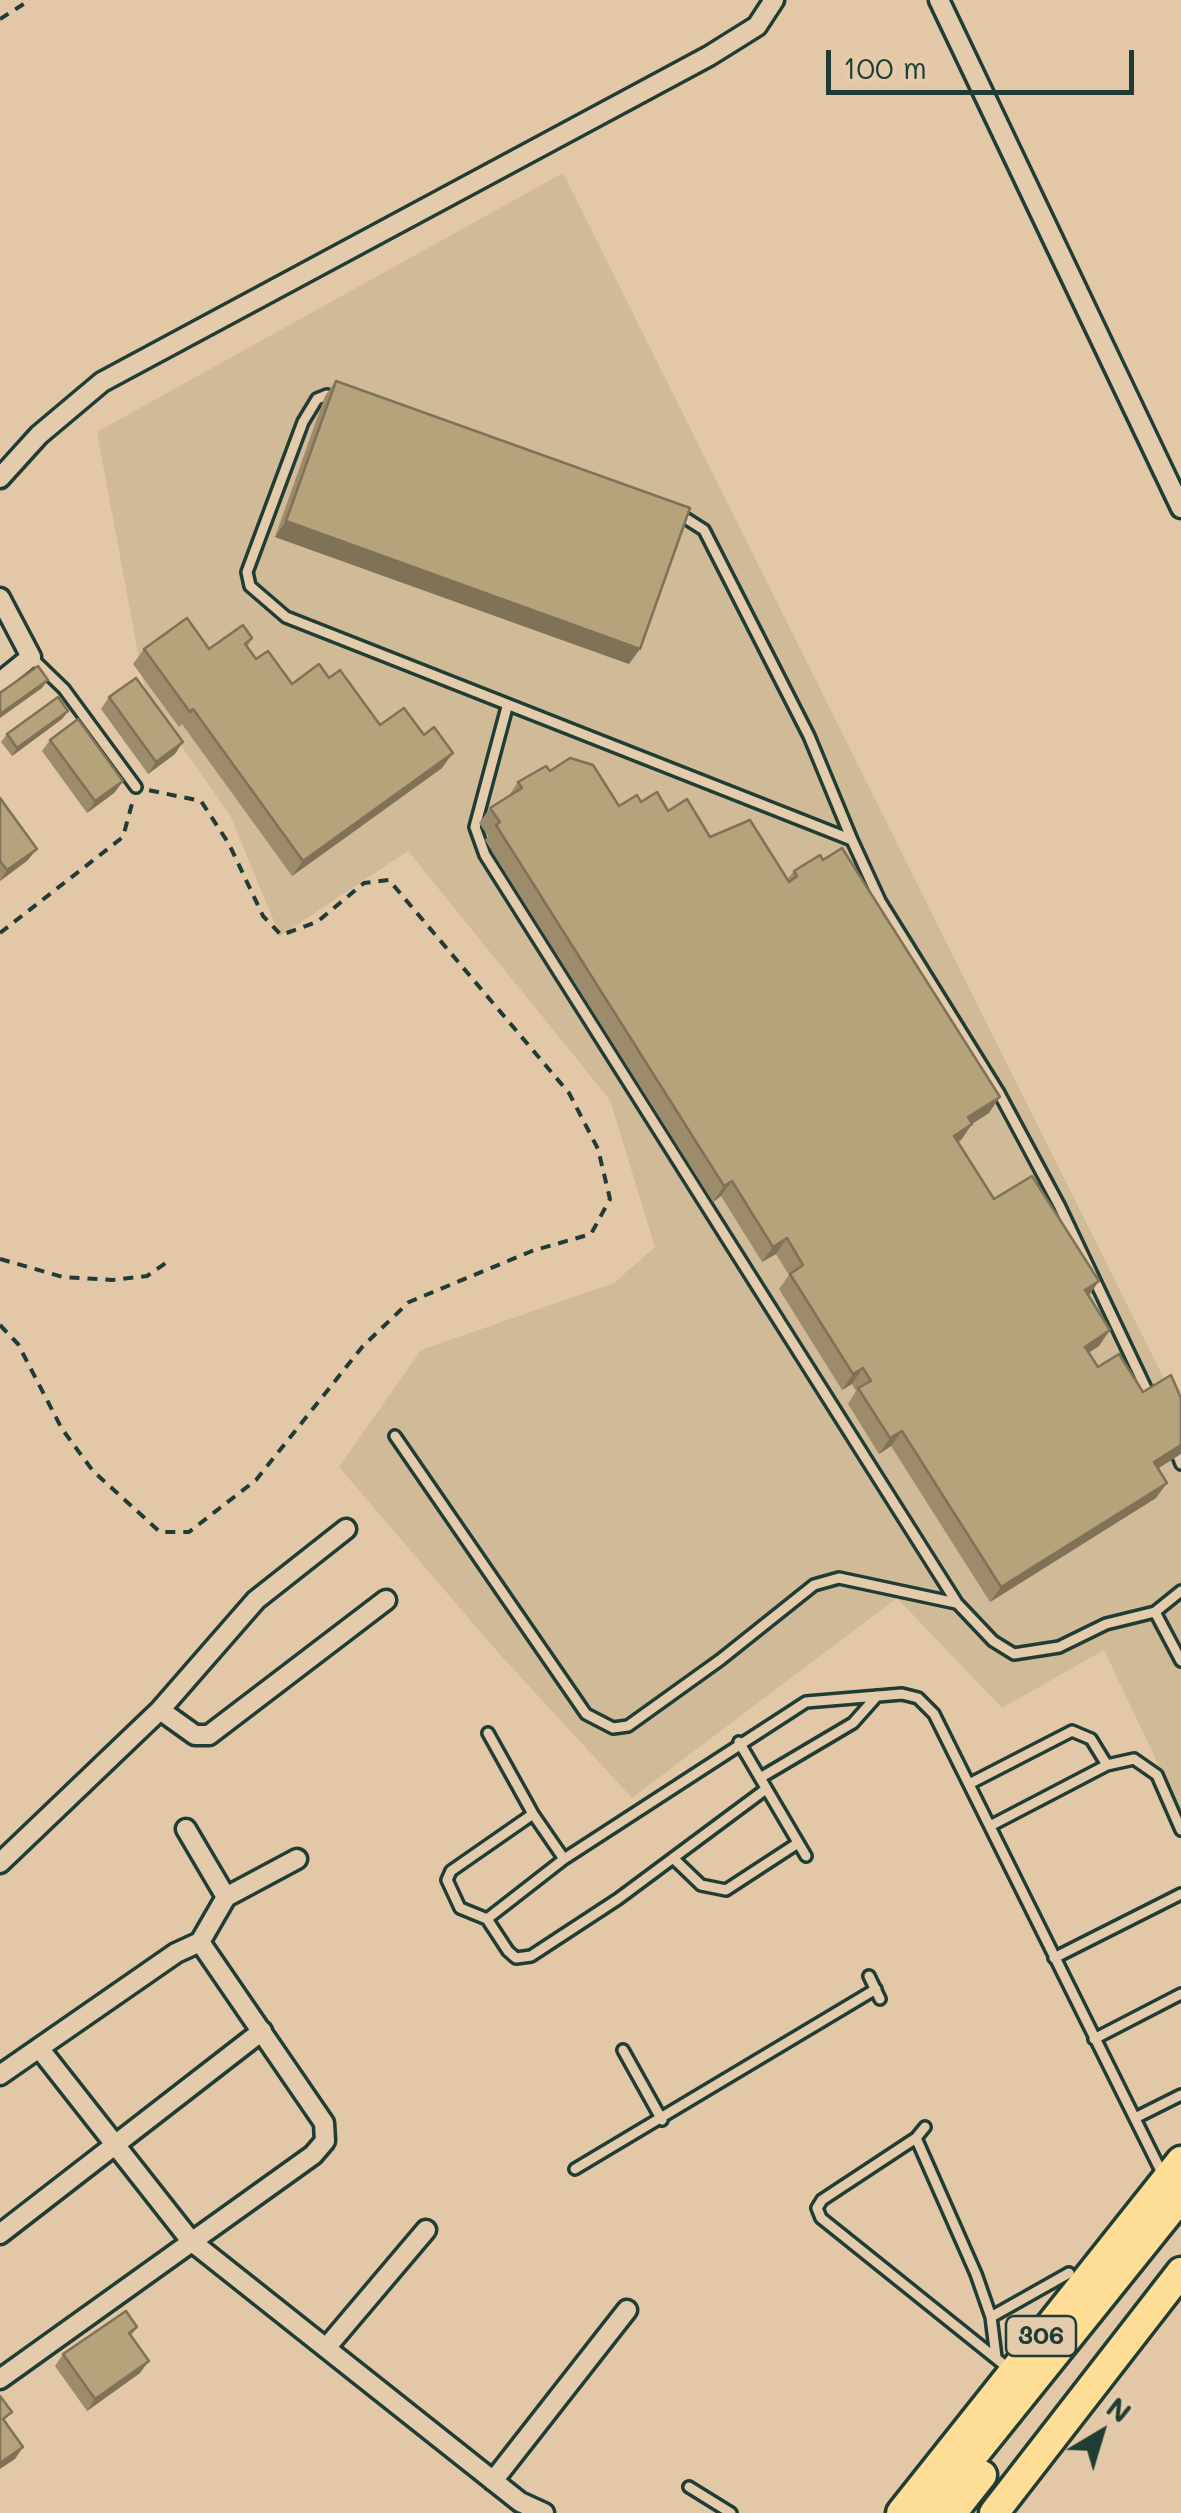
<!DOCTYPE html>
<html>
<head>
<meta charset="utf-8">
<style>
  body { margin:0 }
  #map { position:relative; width:1181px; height:2513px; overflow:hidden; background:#e2c8a6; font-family:Mali,sans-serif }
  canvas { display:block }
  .north { position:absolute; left:1051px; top:2383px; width:100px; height:100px; -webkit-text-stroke:8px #e4cbac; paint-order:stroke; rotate:38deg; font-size:28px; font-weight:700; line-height:40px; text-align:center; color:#1f3d34 }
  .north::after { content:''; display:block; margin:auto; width:35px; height:45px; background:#1f3d34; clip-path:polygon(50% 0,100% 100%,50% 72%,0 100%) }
  .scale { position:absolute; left:826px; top:50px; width:308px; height:45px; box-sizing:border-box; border:5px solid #1f3d34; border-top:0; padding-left:12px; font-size:30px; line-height:35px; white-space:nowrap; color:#1f3d34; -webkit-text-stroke:8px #e4cbac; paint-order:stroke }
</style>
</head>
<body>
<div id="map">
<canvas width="1181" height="2513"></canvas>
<div class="north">N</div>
<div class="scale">100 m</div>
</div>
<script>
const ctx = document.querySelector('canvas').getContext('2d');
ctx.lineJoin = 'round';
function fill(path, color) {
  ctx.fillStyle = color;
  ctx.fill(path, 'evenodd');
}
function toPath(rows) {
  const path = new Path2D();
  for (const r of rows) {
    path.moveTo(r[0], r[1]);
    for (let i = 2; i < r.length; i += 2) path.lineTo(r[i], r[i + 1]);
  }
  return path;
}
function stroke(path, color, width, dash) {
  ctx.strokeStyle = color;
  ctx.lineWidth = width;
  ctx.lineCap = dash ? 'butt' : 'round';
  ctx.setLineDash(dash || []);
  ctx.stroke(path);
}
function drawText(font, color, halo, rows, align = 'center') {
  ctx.font = font + ' Mali,sans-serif';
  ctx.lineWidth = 8;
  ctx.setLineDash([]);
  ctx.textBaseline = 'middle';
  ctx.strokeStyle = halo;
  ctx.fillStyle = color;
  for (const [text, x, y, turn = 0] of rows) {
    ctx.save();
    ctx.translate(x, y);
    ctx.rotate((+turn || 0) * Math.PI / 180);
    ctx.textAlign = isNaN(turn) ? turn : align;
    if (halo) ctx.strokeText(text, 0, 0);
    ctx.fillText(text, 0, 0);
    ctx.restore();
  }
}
const built = toPath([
  [563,173,1181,1413,1181,1812,1104,1650,1002,1708,897,1598,632,1798,495,1649,339,1467,421,1350,614,1283,655,1247,610,1100,408,851,280,936,230,815,146,696,97,432]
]);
const path = toPath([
  [0,19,30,0],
  [0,933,123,837,133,800],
  [0,1259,63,1277,112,1280,147,1276,170,1260],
  [0,1325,18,1344,62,1429,93,1471,160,1532,189,1532,256,1480,363,1346,409,1302,532,1251,591,1234,610,1199,598,1149,569,1093,389,880,364,883,317,922,281,935,263,916,229,844,201,801,148,790]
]);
const service = toPath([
  [337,399,327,395,317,399,303,422,247,572,250,586,286,617,852,840,880,901,999,1093,1059,1205,1150,1397],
  [679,514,704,530,809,736,852,840],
  [31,657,64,689,136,787],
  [507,707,475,827,485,855,957,1603,993,1641,1014,1654,1059,1647,1106,1624,1155,1612],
  [395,1436,586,1714,613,1728,628,1726,720,1660,814,1585,839,1578,956,1603],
  [1178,1456,1181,1464],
  [1181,1591,1155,1612,1181,1661],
  [488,1733,533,1814,564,1859,806,1702,902,1694,918,1698,934,1714,1163,2175],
  [739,1742,806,1856],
  [760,1778,853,1723,877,1696],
  [969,1784,1072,1731,1091,1739,1107,1765],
  [533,1814,451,1871,447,1880,460,1908,487,1919,564,1859],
  [990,1826,1107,1765,1134,1759,1157,1775,1181,1830],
  [673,1858,701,1885,726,1890,798,1843],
  [487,1919,508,1951,516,1958,531,1956,618,1899,766,1789],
  [1054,1958,1181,1894],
  [869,1976,880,1999],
  [1094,2039,1181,1994],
  [623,2050,662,2120],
  [1135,2118,1181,2095],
  [925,2127,916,2138,822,2200,817,2208,821,2218,1008,2368],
  [916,2138,976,2274,991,2317,996,2357],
  [575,2169,876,1989],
  [991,2317,1069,2273],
  [689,2487,731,2513]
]);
const minor = toPath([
  [939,0,1181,508],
  [0,478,39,435,102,382,709,56,757,26,774,0],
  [0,598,31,657,0,682],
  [160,1710,195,1735,209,1735,386,1600],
  [0,1863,160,1710,256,1600,346,1529],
  [226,1897,297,1859],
  [39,2048,191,2241,520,2502,544,2513],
  [0,2075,176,1953,200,1942,226,1897,186,1829],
  [0,2234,262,2031],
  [326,2348,426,2230],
  [0,2379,313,2155,325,2141,324,2123,200,1942],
  [493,2481,627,2310]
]);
const primary = toPath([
  [901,2513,1181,2161],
  [927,2513,1181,2197],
  [952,2513,982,2475],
  [994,2513,1181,2272]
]);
const wall = toPath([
  [336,381,629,664,275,537,325,396],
  [252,638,247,647,256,659,292,684,329,678,380,725,442,768,292,876,182,724,179,727,133,664,144,649,209,649],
  [109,697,175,754,148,774,101,709],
  [68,711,62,719,12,756,1,742,7,734],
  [50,740,123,781,114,793,87,813,42,751],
  [550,771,619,806,641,802,668,811,710,837,787,880,794,871,989,1113,972,1124,961,1140,958,1142,994,1199,1089,1296,1099,1346,1089,1353,1158,1468,1156,1498,990,1602,891,1446,879,1454,848,1404,856,1391,852,1384,842,1390,779,1289,789,1275,776,1254,762,1262,721,1196,713,1202,485,840,488,836,479,823,490,808,508,797,518,782],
  [0,798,28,860,0,881],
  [137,2327,131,2336,140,2373,87,2411,55,2366,63,2354]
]);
const shadedWall = toPath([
  [286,521,640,649,629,664,275,537],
  [48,680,42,688,0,718,0,714],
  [68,711,62,719,12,756,17,748],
  [183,742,175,754,148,774,156,762],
  [453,753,442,768,292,876,303,861],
  [123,781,114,793,87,813,95,801],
  [37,849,28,860,0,881,7,870],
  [1000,1097,989,1113,957,1133,968,1117],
  [972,1124,961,1140,943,1151,954,1136],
  [732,1181,721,1196,713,1202,724,1186],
  [787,1238,776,1254,762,1262,773,1247],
  [1099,1281,1088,1297,1085,1290],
  [1110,1330,1099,1346,1074,1362,1085,1347],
  [863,1368,852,1384,842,1390,853,1374],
  [902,1431,891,1446,879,1454,890,1438],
  [1181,1445,1181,1454,1143,1478,1154,1462],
  [1167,1483,1156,1498,990,1602,1001,1587],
  [149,2361,140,2373,87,2411,95,2399],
  [23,2447,15,2459,0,2469,0,2463]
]);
const building = toPath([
  [336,381,690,508,640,649,286,521,336,381],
  [187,618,209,649,243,625,252,638,245,644,256,659,268,651,292,684,319,664,329,678,340,670,380,725,404,708,424,735,434,727,453,753,303,861,193,709,190,712,144,649,187,618],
  [38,666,48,680,0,714,0,693,38,666],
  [136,678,183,742,156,762,109,697,136,678],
  [58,697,68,711,17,748,7,734,58,697],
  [78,719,123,781,95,801,50,740,78,719],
  [570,758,593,765,619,806,637,795,641,802,657,792,668,811,687,799,710,837,750,820,789,882,797,876,794,871,820,855,823,860,842,848,1000,1097,968,1117,972,1124,954,1136,994,1199,1032,1176,1099,1281,1085,1290,1110,1330,1085,1347,1098,1367,1119,1354,1143,1392,1171,1375,1181,1398,1181,1445,1154,1462,1167,1483,1001,1587,902,1431,890,1438,858,1388,871,1381,863,1368,853,1374,790,1274,803,1265,787,1238,773,1247,732,1181,724,1186,496,825,500,822,490,808,522,788,518,782,546,766,550,771,570,758],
  [0,798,37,849,7,870,0,861,0,798],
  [126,2311,137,2327,129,2333,149,2361,95,2399,63,2354,126,2311],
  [0,2396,12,2412,3,2419,23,2447,0,2463,0,2396]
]);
const shields = [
  [1041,2336,70]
];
const shieldNames = [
  ["306",1041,2336]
];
fill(built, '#d0ba97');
stroke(service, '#1f3d34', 16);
stroke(minor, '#1f3d34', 25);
stroke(primary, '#1f3d34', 35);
stroke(path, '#1f3d34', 4, [10, 8]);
stroke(service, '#e4cbac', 9);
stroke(minor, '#e4cbac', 18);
stroke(primary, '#fedd96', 28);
fill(wall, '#9c8c6b');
fill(shadedWall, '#7f7257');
fill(building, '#b5a37c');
stroke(building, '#7f7257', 2.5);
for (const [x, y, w] of shields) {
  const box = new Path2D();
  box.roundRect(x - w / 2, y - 20, w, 40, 8);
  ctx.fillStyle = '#e4cbac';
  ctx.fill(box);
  stroke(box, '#1f3d34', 2.5);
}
drawText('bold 25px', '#1f3d34', null, shieldNames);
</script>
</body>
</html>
